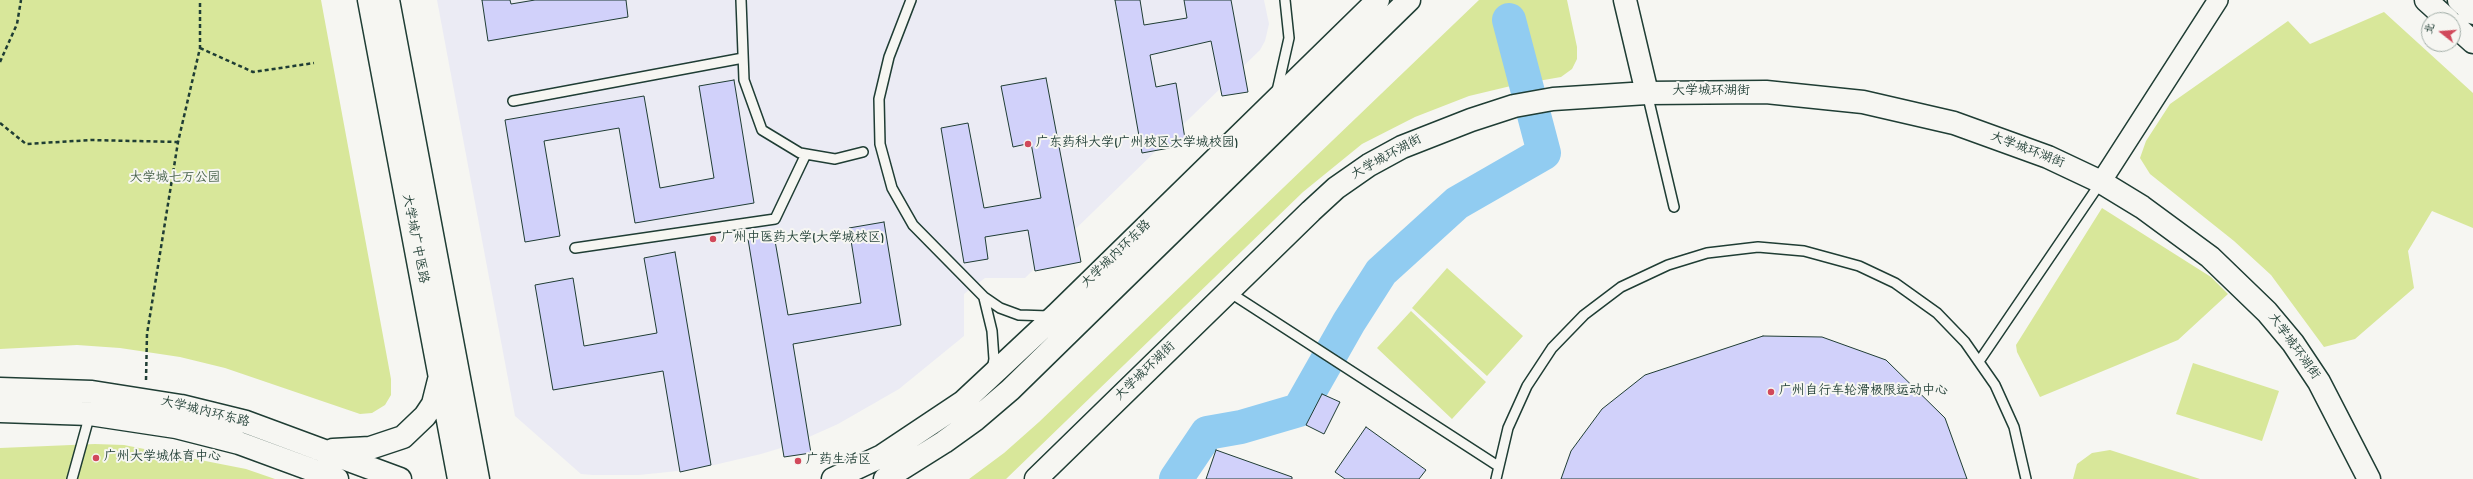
<!DOCTYPE html>
<html>
<head>
<meta charset="utf-8">
<style>
  body { margin:0 }
  #map { position:relative; width:2473px; height:479px; overflow:hidden; background:#f6f6f2; font-family:"Gochi Hand","LXGW WenKai TC",sans-serif }
  canvas { display:block }
  .north { position:absolute; left:2421px; top:12px; width:40px; height:40px; box-sizing:border-box; background:#f6f6f2; border:1px solid #a0aca6; border-radius:50%; rotate:287deg; font-size:11px; font-weight:700; line-height:16px; text-align:center; color:#1f3d34 }
  .north::after { content:''; display:block; margin:auto; width:14px; height:18px; background:#d1495b; clip-path:polygon(50% 0,100% 100%,50% 72%,0 100%) }
</style>
</head>
<body>
<div id="map">
<canvas width="2473" height="479"></canvas>
<div class="north">北</div>
</div>
<script>
const ctx = document.querySelector('canvas').getContext('2d');
ctx.lineJoin = 'round';
function fill(path, color) {
  ctx.fillStyle = color;
  ctx.fill(path, 'evenodd');
}
function toPath(rows) {
  const path = new Path2D();
  for (const r of rows) {
    path.moveTo(r[0], r[1]);
    for (let i = 2; i < r.length; i += 2) path.lineTo(r[i], r[i + 1]);
  }
  return path;
}
function stroke(path, color, width, dash) {
  ctx.strokeStyle = color;
  ctx.lineWidth = width;
  ctx.lineCap = dash ? 'butt' : 'round';
  ctx.setLineDash(dash || []);
  ctx.stroke(path);
}
function drawText(font, color, halo, rows, align = 'center') {
  ctx.font = font + ' "Gochi Hand","LXGW WenKai TC",sans-serif';
  ctx.lineWidth = 4;
  ctx.setLineDash([]);
  ctx.textBaseline = 'middle';
  ctx.strokeStyle = halo;
  ctx.fillStyle = color;
  for (const [text, x, y, turn = 0] of rows) {
    ctx.save();
    ctx.translate(x, y);
    ctx.rotate((+turn || 0) * Math.PI / 180);
    ctx.textAlign = isNaN(turn) ? turn : align;
    if (halo) ctx.strokeText(text, 0, 0);
    ctx.fillText(text, 0, 0);
    ctx.restore();
  }
}
const built = toPath([
  [437,0,1264,0,1269,24,1265,41,1260,50,1025,278,985,278,964,294,964,336,899,389,838,424,791,445,761,454,697,469,639,475,593,475,581,474,515,416]
]);
const green = toPath([
  [0,0,321,0,391,379,391,395,385,405,372,413,360,414,225,368,180,357,120,348,77,345,0,349],
  [1479,0,1567,0,1577,47,1577,59,1572,69,1561,77,1515,85,1469,96,1415,117,1362,144,1303,192,1006,479,969,479,1004,453,1039,422],
  [2384,12,2473,93,2473,228,2432,211,2408,251,2414,288,2355,339,2324,347,2271,275,2234,241,2150,174,2140,158,2146,141,2170,104,2288,21,2310,44],
  [2102,208,2211,277,2228,294,2178,340,2040,397,2017,352,2016,345],
  [1447,268,1523,336,1487,376,1412,308],
  [1411,311,1486,382,1452,419,1377,348],
  [2193,363,2279,391,2262,441,2176,414],
  [95,444,124,445,246,469,275,479,0,479,0,448],
  [2110,450,2200,479,2073,479,2077,464,2092,453]
]);
const river = toPath([
  [1176,479,1207,433,1241,427,1299,410,1349,322,1381,272,1457,203,1544,153,1509,20]
]);
const building = toPath([
  [482,0,510,0,511,4,535,0,626,0,628,17,488,41,482,0],
  [1115,0,1140,0,1144,25,1187,18,1184,0,1231,0,1248,92,1222,96,1211,41,1150,55,1156,87,1176,83,1186,145,1142,153,1115,0],
  [1046,78,1081,262,1035,271,1028,230,985,237,988,259,964,263,941,128,968,123,984,208,1041,198,1031,143,1013,147,1001,86,1046,78],
  [734,80,754,203,635,223,619,128,544,141,560,236,525,242,505,120,644,96,660,188,714,178,699,86,734,80],
  [884,222,901,325,793,344,811,453,784,457,748,239,774,235,788,315,861,303,849,228,884,222],
  [675,252,711,465,680,472,663,371,553,390,535,285,573,278,584,346,657,333,644,258,675,252],
  [1763,336,1822,337,1886,360,1945,418,1967,479,1561,479,1571,451,1602,409,1645,375,1763,336],
  [1322,394,1340,402,1324,434,1306,425,1322,394],
  [1366,427,1426,470,1419,479,1345,479,1335,472,1366,427],
  [1216,450,1292,477,1292,479,1206,479,1216,450]
]);
const path = toPath([
  [200,48,253,72,314,63],
  [0,62,17,24,21,0],
  [0,123,26,144,91,140,178,142],
  [146,380,147,334,178,142,200,48,200,0]
]);
const service = toPath([
  [741,0,744,80,762,130,800,153,835,159,863,152],
  [911,0,889,57,879,99,880,144,892,188,913,225,984,297,1000,308,1019,315,1049,316],
  [1277,91,1289,38,1285,0],
  [1647,93,1674,207],
  [513,101,743,58],
  [575,248,775,219,806,154],
  [1229,292,1498,466],
  [984,298,992,331,994,359,992,370],
  [1980,360,2101,182],
  [72,479,90,414],
  [1496,479,1508,428,1527,386,1552,348,1584,315,1621,287,1668,265,1707,253,1758,247,1804,251,1859,266,1895,283,1937,313,1965,342,1995,385,2014,427,2026,479]
]);
const minor = toPath([
  [2101,182,2218,0]
]);
const tertiary = toPath([
  [1625,0,1647,93],
  [1036,479,1311,211,1336,188,1369,165,1402,147,1471,120,1514,106,1553,99,1647,93,1766,92,1863,102,1954,123,2048,157,2101,182,2142,207,2210,257,2267,312,2293,343,2319,382,2369,479]
]);
const secondary = toPath([
  [369,0,459,479],
  [388,0,478,479],
  [2426,0,2448,20],
  [2459,0,2473,13],
  [2453,24,2473,42],
  [0,389,92,392,181,406,246,422,400,479],
  [0,411,90,414,176,427,239,443,337,479],
  [333,450,370,448,403,437,425,416,433,404,439,380],
  [833,479,882,456,963,402,1056,315,1378,0],
  [885,479,944,442,976,419,1010,390,1409,0]
]);
const markers = [
  [1028,144,4,"#d1495b"],
  [713,239,4,"#d1495b"],
  [1771,392,4,"#d1495b"],
  [96,458,4,"#d1495b"],
  [798,461,4,"#d1495b"]
];
const streetNames = [
  ["大学城环湖街",1711,92],
  ["大学城环湖街",2027,151,21],
  ["大学城环湖街",1387,158,-29],
  ["大学城广中医路",414,239,79],
  ["大学城内环东路",1117,255,-44],
  ["大学城环湖街",2293,347,54],
  ["大学城环湖街",1146,372,-44],
  ["大学城内环东路",205,413,14]
];
const poiNames = [
  ["广东药科大学(广州校区大学城校园)",1036,144],
  ["广州中医药大学(大学城校区)",721,239],
  ["广州自行车轮滑极限运动中心",1779,392],
  ["广州大学城体育中心",104,458],
  ["广药生活区",806,461]
];
const parkNames = [
  ["大学城七万公园",175,179]
];
fill(built, '#ebebf4');
fill(green, '#d8e79a');
stroke(river, '#91ccf1', 34);
fill(building, '#d1d1fa');
stroke(building, '#1f3d34', 1);
stroke(service, '#1f3d34', 12);
stroke(minor, '#1f3d34', 22);
stroke(tertiary, '#1f3d34', 25);
stroke(secondary, '#1f3d34', 25);
stroke(path, '#1f3d34', 2.5, [4, 3]);
stroke(service, '#f6f6f2', 9);
stroke(minor, '#f6f6f2', 19);
stroke(tertiary, '#f6f6f2', 22);
stroke(secondary, '#f6f6f2', 22);
for (const [x, y, r, color] of markers) {
  const dot = new Path2D();
  dot.arc(x, y, r, 0, 2 * Math.PI);
  ctx.fillStyle = color;
  ctx.fill(dot);
  stroke(dot, '#f6f6f2', 1.5);
}
drawText('13px', '#1f3d34', '#f6f6f2', streetNames);
drawText('13px', '#1f3d34', '#f6f6f2', poiNames, 'left');
drawText('13px', '#445f48', '#f6f6f2', parkNames);
</script>
</body>
</html>
